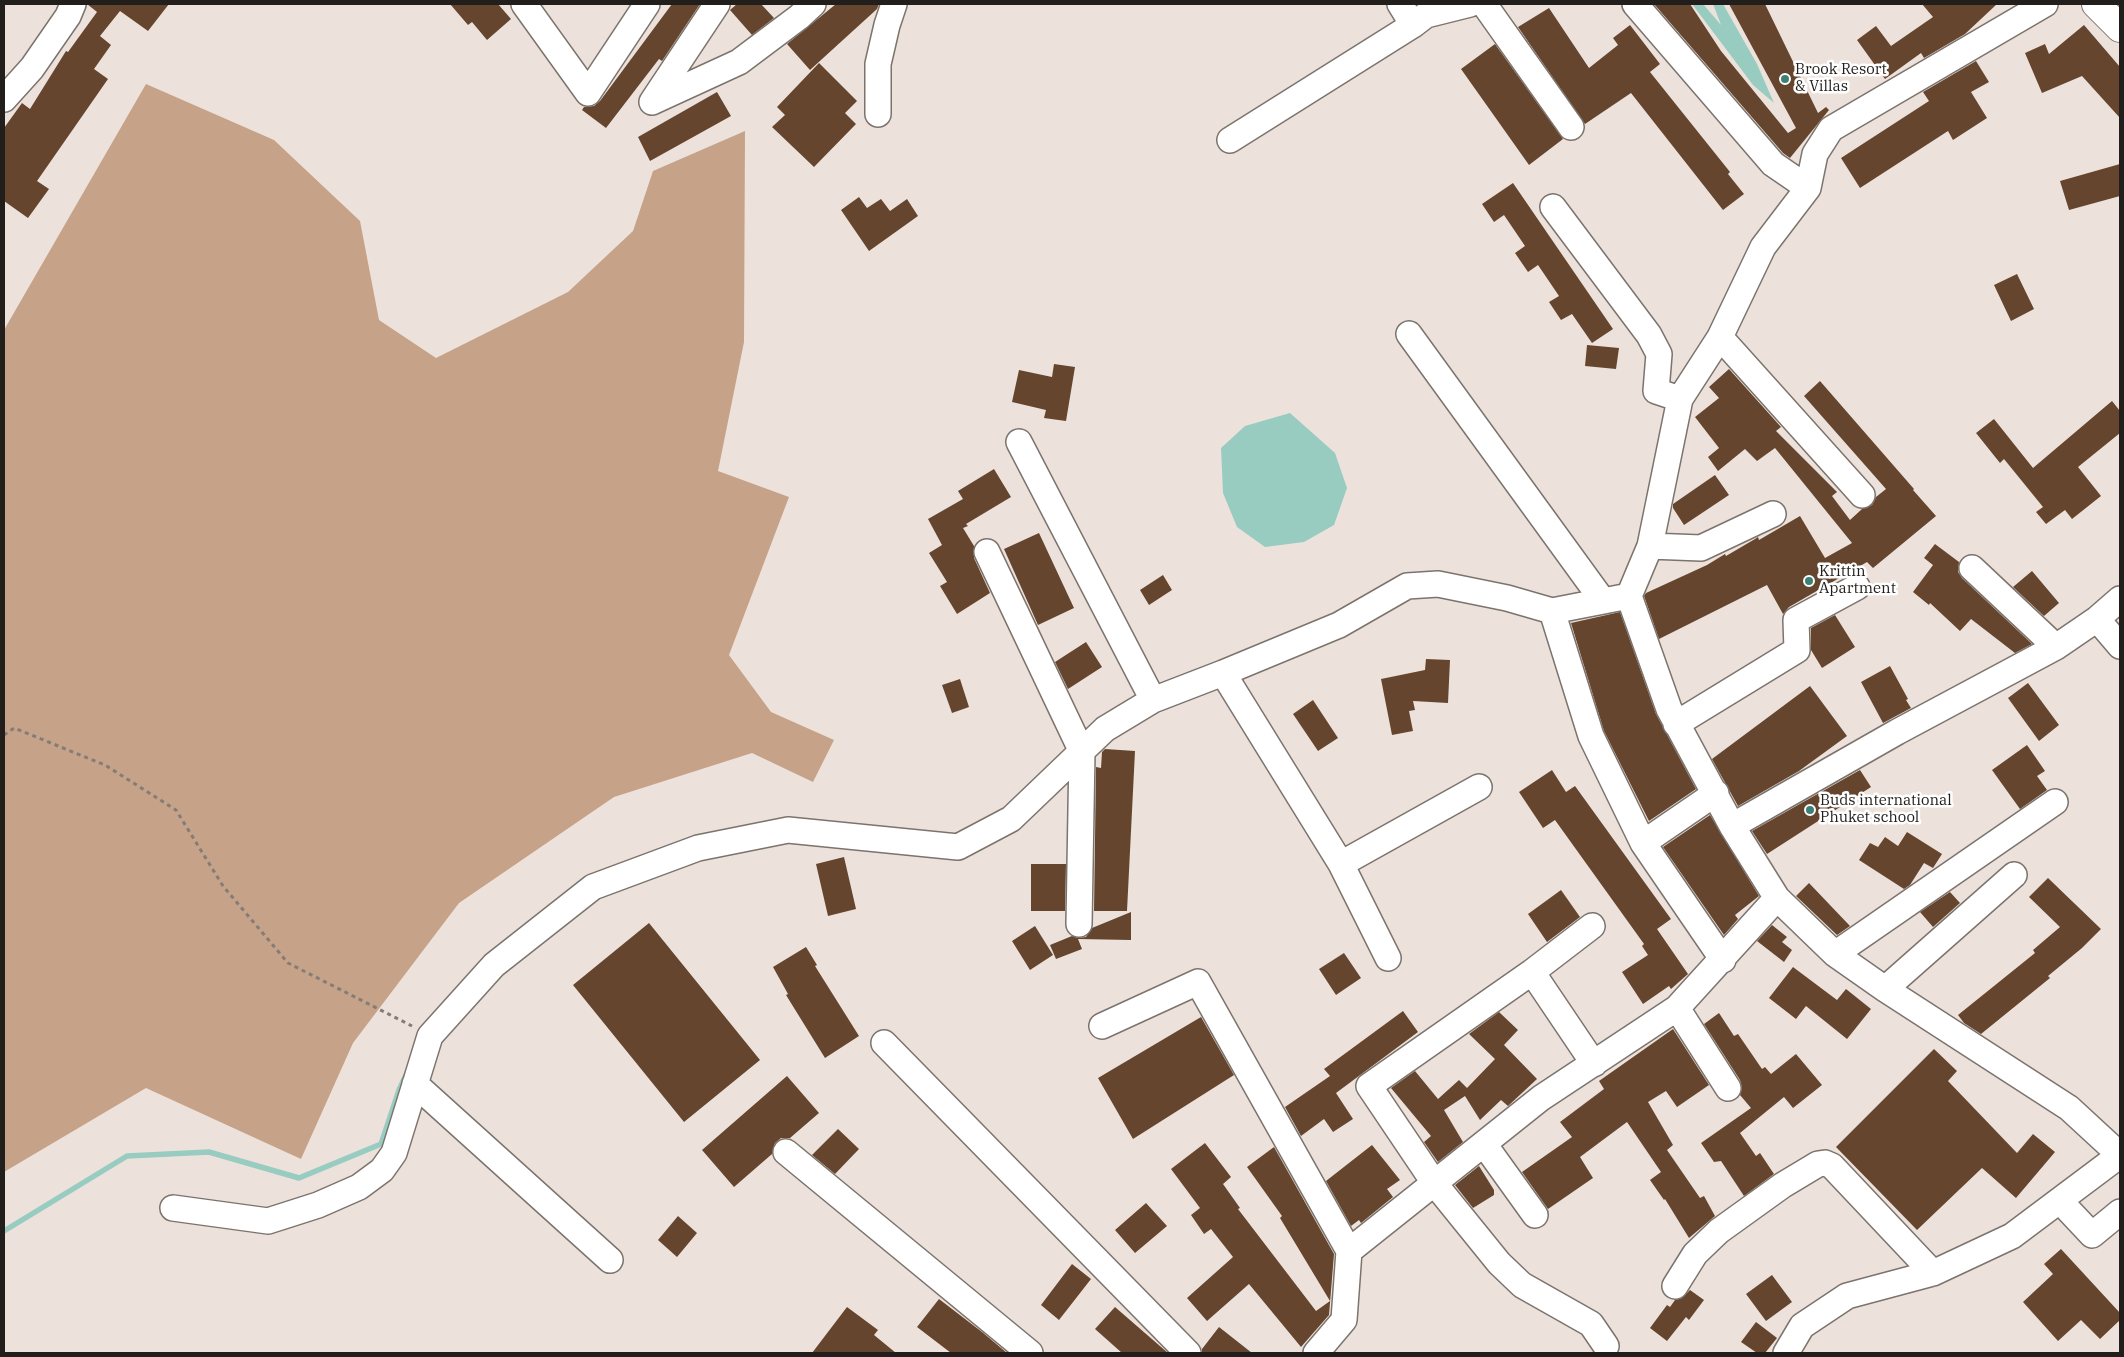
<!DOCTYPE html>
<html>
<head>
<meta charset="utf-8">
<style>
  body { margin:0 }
  #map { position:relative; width:2124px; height:1357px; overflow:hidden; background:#ece2db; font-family:"IBM Plex Serif",serif }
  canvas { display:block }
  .frame { position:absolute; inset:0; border:5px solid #211e1b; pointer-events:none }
</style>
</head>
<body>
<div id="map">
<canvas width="2124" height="1357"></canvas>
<div class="frame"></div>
</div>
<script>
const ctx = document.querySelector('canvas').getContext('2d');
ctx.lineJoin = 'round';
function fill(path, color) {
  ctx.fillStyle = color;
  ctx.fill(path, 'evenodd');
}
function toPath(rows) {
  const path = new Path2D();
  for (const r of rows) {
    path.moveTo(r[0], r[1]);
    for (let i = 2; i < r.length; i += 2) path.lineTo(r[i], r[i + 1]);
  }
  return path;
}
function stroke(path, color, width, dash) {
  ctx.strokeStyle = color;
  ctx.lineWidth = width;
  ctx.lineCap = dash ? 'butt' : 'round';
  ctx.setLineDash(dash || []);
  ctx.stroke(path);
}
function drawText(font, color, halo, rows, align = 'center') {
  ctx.font = font + ' "IBM Plex Serif",serif';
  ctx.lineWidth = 5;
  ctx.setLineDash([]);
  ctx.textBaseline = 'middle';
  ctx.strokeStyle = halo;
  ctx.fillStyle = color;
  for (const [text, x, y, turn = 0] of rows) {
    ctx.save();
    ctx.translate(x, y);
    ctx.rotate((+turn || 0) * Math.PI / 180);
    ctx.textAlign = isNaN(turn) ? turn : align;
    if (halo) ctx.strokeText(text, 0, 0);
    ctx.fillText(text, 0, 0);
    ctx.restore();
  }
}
const forest = toPath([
  [146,84,274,140,360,221,379,320,436,358,568,292,633,231,653,171,745,131,744,342,718,471,789,497,729,655,771,712,834,740,813,782,752,753,614,797,459,903,353,1043,301,1159,146,1088,4,1172,4,330]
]);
const water = toPath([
  [1692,4,1703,4,1721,25,1713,4,1723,4,1757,64,1774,103,1753,85],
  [1290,413,1335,453,1347,488,1334,525,1304,542,1265,547,1237,527,1223,493,1221,448,1245,426]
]);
const stream = toPath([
  [4,1231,127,1156,209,1152,299,1178,381,1144,399,1090,407,1073]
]);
const building = toPath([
  [87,4,169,4,148,31,120,11,100,36,111,45,94,69,108,79,37,181,49,189,28,218,4,201,4,128,22,103,30,109,66,51,68,52,97,12],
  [450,4,498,4,511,19,487,40,472,22,468,25],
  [672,4,700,4,662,61,659,59,606,128,582,110,584,107,594,106,600,101],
  [737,4,761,4,774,18,752,35,730,10],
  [836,4,879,4,877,9,810,70,787,44],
  [1654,4,1690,4,1721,51,1788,133,1796,128,1729,4,1765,4,1818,113,1826,107,1829,110,1790,158,1783,153],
  [1922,4,1997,4,1965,34,1924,58,1921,53,1885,79,1857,40,1876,26,1891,46,1933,17],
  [1549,8,1589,68,1618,45,1613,38,1630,25,1660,64,1650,72,1730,172,1728,174,1744,194,1723,210,1631,93,1585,124,1518,27],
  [2084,25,2120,67,2120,118,2082,76,2042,93,2025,53,2045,44,2049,54],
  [1495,44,1563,139,1529,165,1461,69],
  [1976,61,1989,82,1971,92,1987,118,1953,140,1948,131,1860,188,1841,158,1929,101,1923,92],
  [819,63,857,101,845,113,856,124,814,167,772,127,785,115,777,107],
  [717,92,731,116,650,161,638,137],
  [2120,164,2120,196,2069,210,2060,181],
  [1513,183,1613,329,1592,343,1572,314,1561,320,1549,302,1559,296,1538,265,1528,272,1515,253,1525,246,1504,215,1494,222,1482,204],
  [859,197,867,208,881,199,890,211,907,199,918,216,869,251,841,210],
  [2017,274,2034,309,2011,321,1994,285],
  [1587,345,1619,348,1616,369,1585,366],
  [1054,364,1075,367,1066,421,1044,418,1046,410,1012,402,1019,370,1052,377],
  [1729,369,1781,427,1776,431,1837,492,1832,496,1850,520,1862,509,1872,505,1876,497,1886,489,1804,396,1820,381,1914,489,1913,490,1936,516,1873,568,1867,562,1789,607,1783,614,1767,585,1659,639,1644,596,1646,593,1707,565,1725,554,1726,556,1755,539,1758,537,1759,540,1800,516,1825,558,1852,543,1775,448,1757,461,1745,449,1718,471,1708,457,1719,448,1695,417,1719,398,1709,387],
  [2112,401,2120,411,2120,433,2078,467,2101,496,2072,519,2065,510,2046,524,2036,512,2043,507,2004,459,2000,463,1976,433,1994,419,2033,468],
  [994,469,1011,497,966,524,968,526,963,528,974,546,974,558,990,593,957,614,940,586,947,582,929,553,942,545,928,519,963,499,958,491],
  [1715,475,1729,495,1684,525,1673,508,1673,504],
  [1039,533,1074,608,1038,625,1004,549],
  [1935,544,1959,562,1958,572,1962,578,2032,644,2015,653,1971,619,1960,631,1930,603,1929,605,1913,592,1933,565,1924,558],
  [2032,571,2059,603,2044,616,2013,587],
  [1163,575,1172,590,1149,605,1140,590],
  [1620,612,1656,714,1696,789,1649,821,1604,731,1571,623],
  [1835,615,1855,647,1822,668,1811,650,1811,628],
  [1086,642,1102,667,1068,689,1055,662],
  [1426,659,1450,660,1448,703,1413,701,1415,710,1409,711,1413,731,1392,735,1381,679,1425,670],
  [1890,666,1908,699,1906,700,1911,708,1883,723,1861,682],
  [960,679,969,707,952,713,942,685],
  [2028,683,2059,725,2039,741,2008,698],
  [1810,686,1847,736,1799,771,1738,806,1712,759],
  [1313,700,1338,738,1318,751,1293,714],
  [2027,745,2045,771,2037,776,2047,790,2020,809,1992,770],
  [1105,749,1135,751,1127,911,1094,911,1096,767,1101,768,1102,752],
  [1552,770,1566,792,1575,786,1671,919,1657,929,1688,974,1671,989,1669,986,1643,1004,1622,972,1648,955,1642,946,1644,944,1555,820,1543,828,1519,792],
  [1860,770,1871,787,1767,854,1752,831],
  [1710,815,1759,896,1735,915,1738,919,1724,935,1663,847],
  [1907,832,1942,854,1933,868,1924,863,1910,885,1904,889,1859,860,1870,843,1878,847,1885,837,1898,846],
  [844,857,856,909,828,916,816,864],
  [1031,864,1066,864,1065,911,1031,911],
  [2048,878,2101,929,2082,948,2048,976,2050,978,1981,1034,1964,1023,1958,1015,2035,953,2033,950,2060,927,2029,897],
  [1809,883,1850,926,1837,935,1796,896],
  [1561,890,1580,917,1547,942,1528,914],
  [1950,892,1960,903,1933,927,1920,912],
  [1131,912,1131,940,1078,939,1082,949,1056,959,1050,945,1072,936,1078,938,1086,937,1092,928],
  [649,923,760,1060,684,1122,573,985],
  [1772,925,1787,937,1782,942,1792,950,1784,962,1757,941],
  [1035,926,1053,955,1030,970,1012,941],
  [806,947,817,965,815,966,859,1036,825,1058,786,995,788,994,773,967],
  [1344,953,1361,978,1336,995,1319,969],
  [1793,967,1837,1000,1846,989,1871,1009,1847,1039,1806,1006,1796,1019,1769,998],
  [1403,1011,1418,1032,1336,1093,1353,1119,1333,1132,1324,1119,1301,1136,1285,1107,1330,1076,1324,1069],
  [1499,1012,1518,1030,1504,1045,1537,1079,1508,1106,1501,1100,1480,1120,1465,1096,1444,1110,1463,1142,1438,1162,1424,1142,1431,1136,1391,1088,1415,1071,1438,1099,1459,1080,1467,1088,1495,1059,1469,1034],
  [1719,1013,1734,1036,1738,1034,1762,1069,1765,1067,1771,1074,1796,1054,1822,1085,1793,1108,1784,1097,1740,1133,1756,1156,1760,1153,1774,1174,1744,1196,1721,1161,1714,1162,1701,1143,1751,1108,1740,1095,1742,1088,1740,1080,1704,1024],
  [1201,1017,1234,1075,1133,1139,1098,1078],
  [1673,1029,1709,1085,1677,1107,1666,1091,1648,1102,1673,1145,1667,1150,1700,1198,1704,1196,1715,1216,1689,1238,1665,1199,1664,1200,1650,1180,1661,1172,1627,1122,1580,1157,1593,1178,1548,1209,1522,1172,1572,1137,1560,1122,1604,1089,1599,1081],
  [1934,1049,1957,1071,1948,1081,2017,1153,2033,1134,2055,1152,2016,1198,1982,1168,1917,1230,1836,1147],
  [787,1076,819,1113,790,1138,781,1138,775,1143,772,1154,734,1187,702,1150],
  [838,1129,859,1149,835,1174,812,1155],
  [1205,1143,1231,1177,1223,1184,1240,1208,1238,1209,1316,1311,1330,1301,1280,1218,1282,1216,1247,1167,1274,1147,1334,1254,1329,1315,1301,1347,1249,1284,1207,1321,1187,1298,1233,1257,1211,1229,1204,1234,1191,1215,1200,1208,1171,1169],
  [1372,1145,1400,1180,1387,1189,1393,1197,1361,1223,1359,1220,1351,1226,1326,1181],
  [1479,1166,1494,1190,1494,1195,1473,1208,1455,1185],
  [1146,1203,1167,1226,1135,1253,1115,1230],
  [678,1216,697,1233,677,1257,658,1240],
  [2061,1249,2120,1313,2120,1320,2100,1339,2081,1320,2058,1341,2023,1302,2053,1274,2044,1264],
  [1072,1264,1091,1279,1059,1320,1041,1305],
  [1772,1275,1792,1302,1766,1321,1746,1294],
  [1690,1290,1704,1300,1689,1320,1686,1317,1667,1341,1650,1328,1667,1305,1670,1307,1675,1300,1682,1298],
  [939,1299,982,1332,1007,1353,951,1353,917,1327],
  [847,1307,878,1330,874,1335,896,1353,812,1353],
  [1115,1307,1168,1353,1122,1353,1095,1329],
  [1756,1322,1777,1338,1765,1353,1757,1353,1741,1342],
  [1219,1327,1252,1353,1202,1353,1202,1349]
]);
const path = toPath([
  [4,735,14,728,105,765,176,810,223,886,288,963,412,1026]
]);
const minor = toPath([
  [524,4,588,93,647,4],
  [1400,4,1413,25],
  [1484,4,1571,127],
  [1635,4,1773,164,1808,188],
  [4,99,32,68,68,16,73,4],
  [652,102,739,62,799,17,813,4],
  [652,102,717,4],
  [878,114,878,64,887,25,894,4],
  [1230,140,1413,25,1426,15,1470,4],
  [1553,207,1649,335,1659,354,1656,391,1680,399],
  [1409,334,1603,601],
  [1720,337,1862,495],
  [1019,442,1153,700],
  [1650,546,1701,548,1773,514],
  [987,552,1082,752,1079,924],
  [1972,568,2056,647],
  [1552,611,1591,736,1643,843,1723,960],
  [2097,619,2120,646],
  [1223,673,1341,864,1388,958],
  [1676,724,1797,650,1796,620,1857,587],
  [1732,826,1897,732,2056,647,2097,619,2120,599],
  [1643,843,1716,793],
  [1341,864,1479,787],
  [1592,926,1532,972,1369,1086,1435,1184,1499,1263,1522,1285,1591,1324,1606,1346],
  [1835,954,2055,802],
  [1532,972,1594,1064],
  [1885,989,2014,875],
  [1677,1008,1728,1088],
  [1102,1026,1198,982,1349,1251],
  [884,1043,1188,1353],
  [415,1084,610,1260],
  [1484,1144,1535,1215],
  [786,1152,1030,1353],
  [2060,1201,2092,1235,2120,1212],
  [173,1208,268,1221,318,1205,359,1187,382,1170,394,1153,430,1036,494,965,593,887,698,848,788,830,958,847,1011,819,1105,729,1153,700,1223,673,1339,625,1407,586,1438,584,1507,598,1552,611,1629,596],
  [1675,1286,1695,1254,1719,1231,1783,1185,1818,1164,1825,1163,1832,1166,1933,1273],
  [1316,1353,1344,1320,1349,1251,1541,1098,1677,1008,1777,898],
  [1786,1353,1802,1326,1847,1296,1933,1273,2012,1236,2120,1155,2069,1108,1885,989,1835,954,1777,898,1732,826,1669,709,1629,596,1650,546,1680,399,1720,337,1763,247,1808,188,1815,154,1831,129,2045,4]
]);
const major = toPath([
  [2096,4,2120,28]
]);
const markers = [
  [1785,79,5,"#3d8175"],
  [1809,581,5,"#3d8175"],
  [1810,810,5,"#3d8175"]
];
const poiNames = [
  ["Brook Resort",1795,70],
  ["& Villas",1795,87],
  ["Krittin",1819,572],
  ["Apartment",1819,589],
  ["Buds international",1820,801],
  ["Phuket school",1820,818]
];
fill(forest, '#c6a288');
fill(water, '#98ccc1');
stroke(stream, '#98ccc1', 5.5);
fill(building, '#65452e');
stroke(minor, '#7c736d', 28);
stroke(major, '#7c736d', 30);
stroke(path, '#837c77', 3, [4, 4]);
stroke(minor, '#fff', 25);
stroke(major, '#fff', 28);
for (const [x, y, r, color] of markers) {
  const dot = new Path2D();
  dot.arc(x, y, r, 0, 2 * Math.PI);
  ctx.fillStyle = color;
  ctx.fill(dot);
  stroke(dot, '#fff', 2);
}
drawText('15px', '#211e1b', '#fff', poiNames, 'left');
</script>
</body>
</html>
